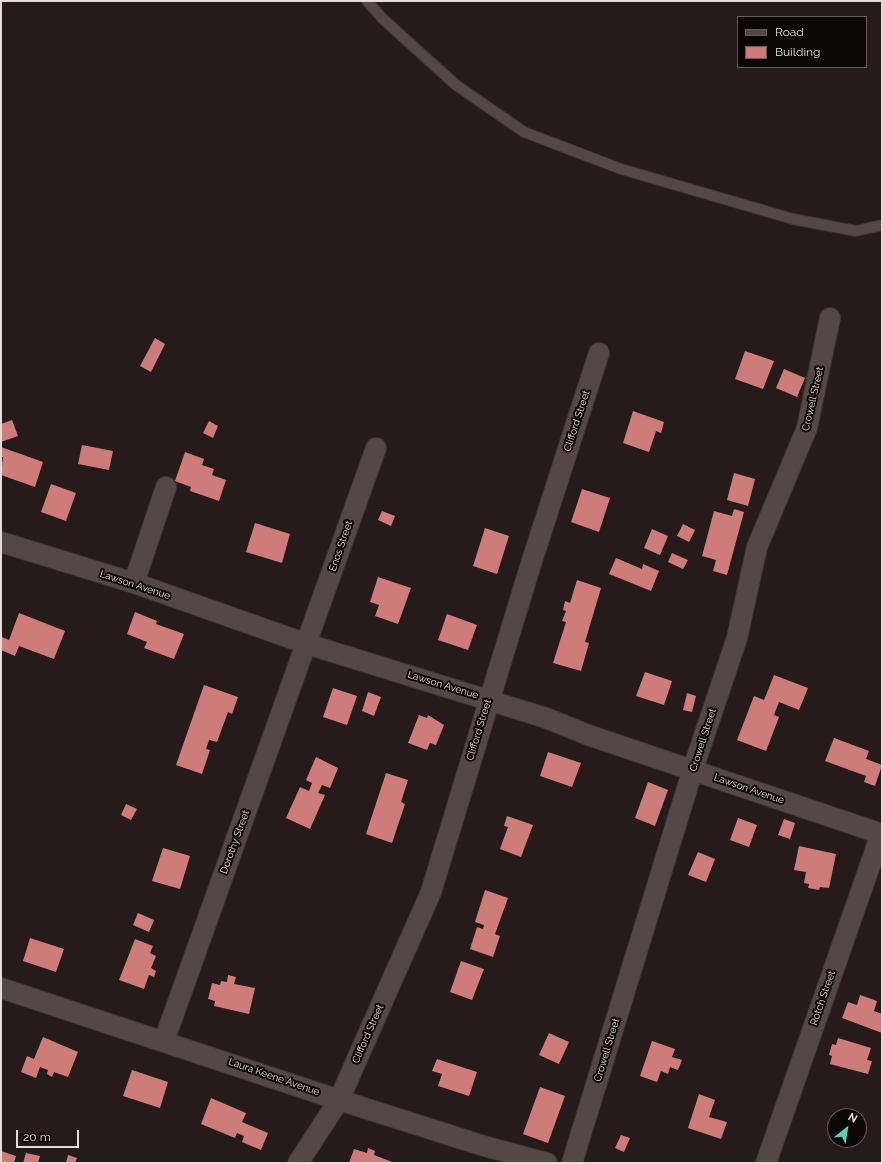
<!DOCTYPE html>
<html>
<head>
<meta charset="utf-8">
<style>
  body { margin:0 }
  #map { position:relative; width:883px; height:1164px; overflow:hidden; background:#261b1a; font-family:Raleway,sans-serif }
  canvas { display:block }
  .frame { position:absolute; inset:0; border:2px solid #e4dcdb; pointer-events:none }
  .legend { position:absolute; left:737px; top:16px; width:130px; height:52px; box-sizing:border-box; background:#0b0707; border:1px solid #625c5c; margin:0; padding:5px 7px; list-style:none; font-size:12px; color:#e4dcdb }
  .legend li { display:flex; align-items:center; gap:8px; height:20px }
  .legend b { width:20px; border:1px solid #625c5c }
  .north { position:absolute; left:827px; top:1108px; width:40px; height:40px; box-sizing:border-box; background:#0b0707; border:1px solid #625c5c; border-radius:50%; rotate:30deg; font-size:11px; font-weight:700; line-height:16px; text-align:center; color:#e4dcdb }
  .north::after { content:''; display:block; margin:auto; width:14px; height:18px; background:#5cceba; clip-path:polygon(50% 0,100% 100%,50% 72%,0 100%) }
  .scale { position:absolute; left:16px; top:1130px; width:63px; height:18px; box-sizing:border-box; border:2px solid #e4dcdb; border-top:0; padding-left:5px; font-size:12px; line-height:14px; white-space:nowrap; color:#e4dcdb; -webkit-text-stroke:3px #0b0707; paint-order:stroke }
</style>
</head>
<body>
<div id="map">
<canvas width="883" height="1164"></canvas>
<div class="frame"></div>
<ul class="legend">
<li><b style="height:5px;background:#544746"></b>Road</li>
<li><b style="height:11px;background:#ce7c7a"></b>Building</li>
</ul>
<div class="north">N</div>
<div class="scale">20 m</div>
</div>
<script>
const ctx = document.querySelector('canvas').getContext('2d');
ctx.lineJoin = 'round';
function fill(path, color) {
  ctx.fillStyle = color;
  ctx.fill(path, 'evenodd');
}
function toPath(rows) {
  const path = new Path2D();
  for (const r of rows) {
    path.moveTo(r[0], r[1]);
    for (let i = 2; i < r.length; i += 2) path.lineTo(r[i], r[i + 1]);
  }
  return path;
}
function stroke(path, color, width, dash) {
  ctx.strokeStyle = color;
  ctx.lineWidth = width;
  ctx.lineCap = dash ? 'butt' : 'round';
  ctx.setLineDash(dash || []);
  ctx.stroke(path);
}
function drawText(font, color, halo, rows, align = 'center') {
  ctx.font = font + ' Raleway,sans-serif';
  ctx.lineWidth = 4;
  ctx.setLineDash([]);
  ctx.textBaseline = 'middle';
  ctx.strokeStyle = halo;
  ctx.fillStyle = color;
  for (const [text, x, y, turn = 0] of rows) {
    ctx.save();
    ctx.translate(x, y);
    ctx.rotate((+turn || 0) * Math.PI / 180);
    ctx.textAlign = isNaN(turn) ? turn : align;
    if (halo) ctx.strokeText(text, 0, 0);
    ctx.fillText(text, 0, 0);
    ctx.restore();
  }
}
const building = toPath([
  [155,338,165,344,151,372,140,366],
  [745,351,774,361,763,389,735,379],
  [784,369,805,378,797,397,776,388],
  [633,411,664,422,661,433,656,431,649,452,623,443],
  [12,420,18,436,1,442,1,424],
  [209,421,218,426,213,438,203,433],
  [82,445,113,451,109,470,78,464],
  [1,447,43,462,35,487,1,475,3,457,1,457],
  [185,452,204,459,202,465,214,469,212,475,226,480,219,501,190,491,191,487,175,481],
  [734,473,755,479,748,506,727,500],
  [51,484,76,493,66,521,41,512],
  [582,489,610,498,599,532,571,522],
  [734,509,744,512,727,575,713,571,716,560,702,556,714,511,732,516],
  [382,511,395,516,391,526,378,520],
  [255,523,290,534,282,563,246,552],
  [683,524,695,530,689,542,677,536],
  [485,528,509,536,497,574,473,566],
  [652,529,668,536,660,555,644,548],
  [672,553,688,560,683,569,668,562],
  [616,558,642,569,643,564,659,571,651,591,609,574],
  [378,577,411,588,398,624,375,616,379,605,370,602],
  [577,580,601,588,585,642,589,643,581,671,553,663,566,622,562,621,566,611,563,610,565,601,570,603],
  [135,612,157,621,156,624,184,634,174,659,144,648,147,642,127,634],
  [19,613,65,631,54,659,19,646,15,656,1,650,2,637,9,640],
  [447,614,477,625,468,650,438,640],
  [645,672,672,681,664,705,636,696],
  [774,675,808,688,799,710,779,702,774,715,779,717,766,751,737,740,754,696,764,700],
  [204,685,238,697,232,714,228,712,217,742,209,740,206,749,210,750,202,774,176,765],
  [333,688,357,696,347,725,323,717],
  [368,692,381,697,374,716,362,711],
  [687,693,696,696,692,712,683,710],
  [419,715,427,718,428,715,444,725,436,745,430,743,427,750,408,743],
  [834,738,869,751,866,759,882,765,875,786,864,782,866,776,825,761],
  [548,752,581,763,572,787,540,776],
  [316,757,338,768,330,788,322,785,318,793,325,795,310,829,286,818,300,787,309,791,312,783,306,780],
  [386,773,408,780,401,802,405,804,392,843,366,834],
  [648,782,668,790,655,826,635,818],
  [126,804,137,809,131,820,121,815],
  [507,816,533,825,521,857,500,849,508,827,504,826],
  [738,818,757,825,749,847,730,840],
  [784,819,795,823,790,839,778,835],
  [799,846,836,854,829,888,820,887,819,890,808,888,809,884,804,883,806,872,794,870],
  [163,848,190,856,180,889,152,881],
  [698,852,715,859,706,882,688,875],
  [485,890,508,898,495,934,500,936,493,957,470,949,477,927,483,929,484,925,475,922],
  [138,913,154,920,149,932,133,925],
  [30,938,64,949,56,972,23,961],
  [135,939,153,946,150,953,156,956,151,968,156,971,154,977,149,975,144,989,119,980],
  [461,961,484,969,472,1000,450,992],
  [228,975,236,977,234,984,255,988,249,1014,214,1006,215,1001,208,999,212,983,220,985,221,981,227,982],
  [860,995,877,1001,874,1011,882,1014,882,1033,842,1018,848,1002,857,1005],
  [549,1033,569,1042,559,1064,539,1055],
  [43,1037,78,1052,68,1077,54,1072,52,1077,47,1074,48,1070,40,1067,36,1078,21,1072,27,1056,34,1059],
  [838,1038,871,1048,867,1060,872,1061,868,1074,830,1064,832,1056,829,1055,832,1044,836,1045],
  [652,1041,675,1049,672,1057,682,1060,678,1070,670,1067,668,1074,661,1071,657,1082,640,1076],
  [437,1059,477,1072,469,1096,438,1086,442,1074,432,1071],
  [132,1070,168,1082,160,1108,123,1096],
  [540,1087,565,1096,548,1143,523,1134],
  [699,1094,715,1100,709,1117,727,1122,721,1139,688,1128],
  [211,1098,246,1113,242,1122,268,1133,261,1150,242,1142,244,1136,237,1133,235,1138,201,1124],
  [621,1135,630,1138,624,1152,615,1148],
  [368,1148,375,1151,374,1155,395,1163,349,1163,354,1149,367,1153],
  [1,1151,16,1156,14,1163,1,1163],
  [26,1153,40,1156,38,1163,23,1163],
  [68,1155,77,1158,75,1163,66,1163]
]);
const lane = toPath([
  [367,1,383,19,456,85,524,132,621,169,793,219,856,231,882,225]
]);
const street = toPath([
  [1,542,134,583,307,644,546,718,588,735,882,834],
  [134,583,166,487],
  [1,988,339,1100,484,1146,547,1163],
  [164,1041,376,448],
  [298,1163,339,1100,431,892,530,567,599,353],
  [572,1163,693,769,737,638,757,547,807,428,830,318],
  [766,1163,881,834]
]);
const streetNames = [
  ["Crowell Street",813,399,-77],
  ["Clifford Street",577,421,-72],
  ["Enos Street",341,546,-71],
  ["Lawson Avenue",135,585,18],
  ["Lawson Avenue",443,685,17],
  ["Clifford Street",479,730,-73],
  ["Crowell Street",703,740,-72],
  ["Lawson Avenue",749,789,19],
  ["Dorothy Street",235,842,-70],
  ["Rotch Street",823,998,-71],
  ["Clifford Street",368,1034,-66],
  ["Crowell Street",607,1050,-73],
  ["Laura Keene Avenue",274,1077,19]
];
fill(building, '#ce7c7a');
stroke(lane, '#3d3534', 12);
stroke(street, '#3d3534', 22);
stroke(lane, '#544746', 10);
stroke(street, '#544746', 20);
drawText('10px', '#e4dcdb', '#0b0707', streetNames);
</script>
</body>
</html>
